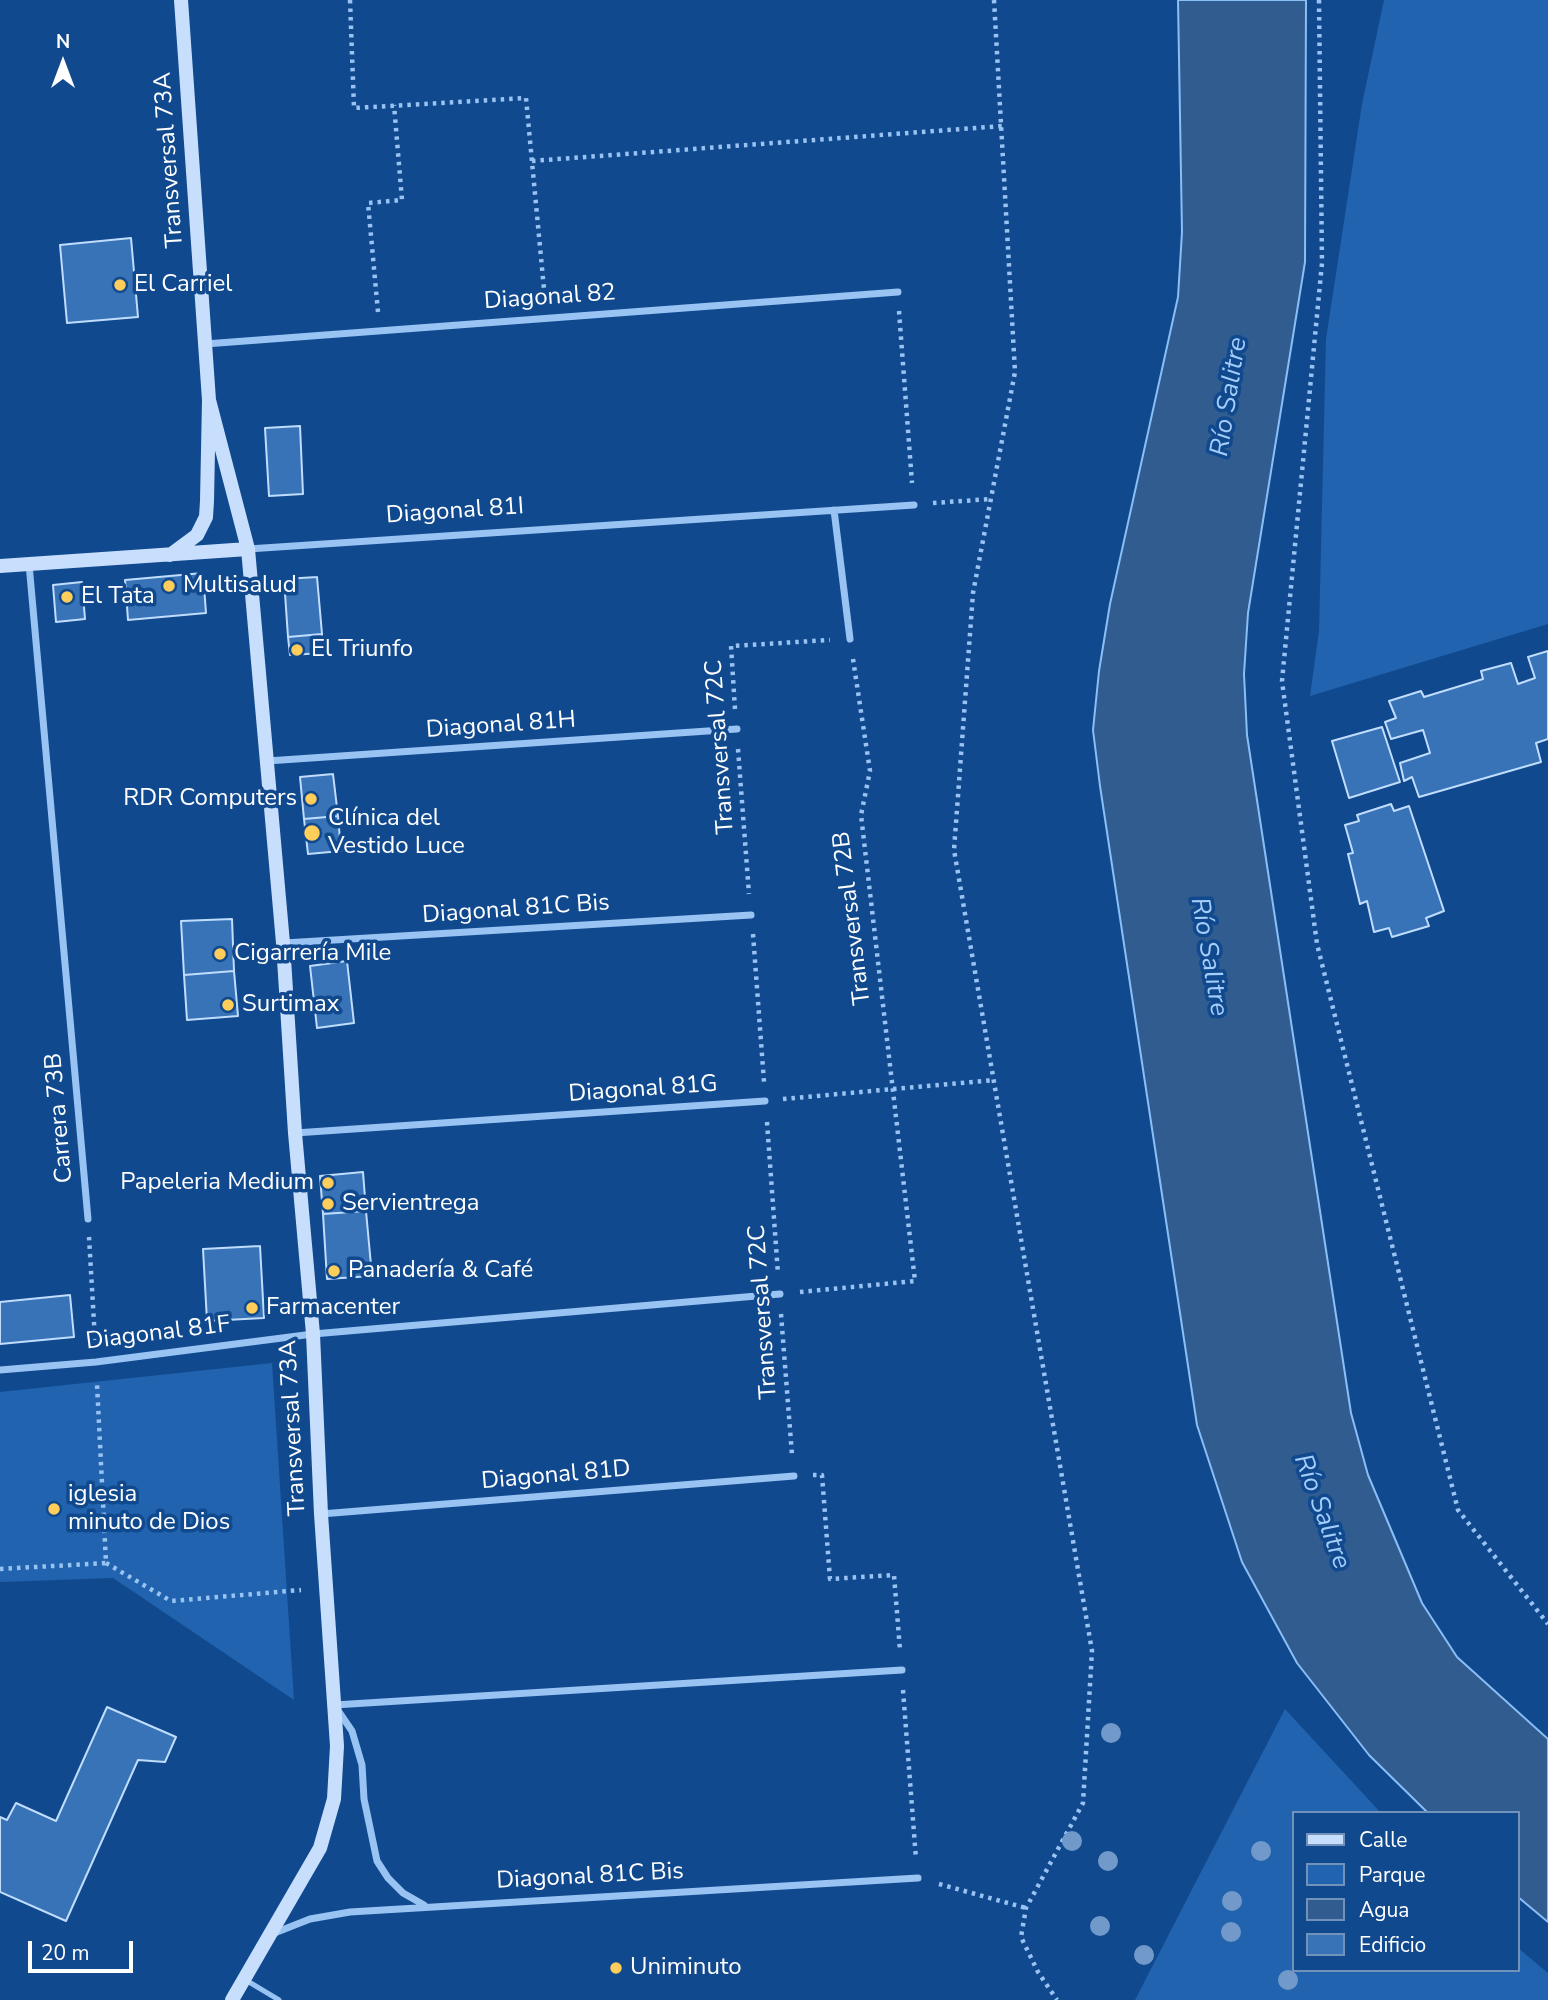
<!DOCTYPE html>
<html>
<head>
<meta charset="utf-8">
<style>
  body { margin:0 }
  #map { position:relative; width:1548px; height:2000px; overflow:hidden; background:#10498e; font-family:"Nunito Sans",sans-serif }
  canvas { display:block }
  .legend { position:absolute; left:1292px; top:1811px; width:228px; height:161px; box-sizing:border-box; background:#10498e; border:2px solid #7092bb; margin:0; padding:9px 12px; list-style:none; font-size:21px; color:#fff }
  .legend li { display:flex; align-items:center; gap:14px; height:35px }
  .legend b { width:35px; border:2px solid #7092bb }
  .north { position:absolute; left:28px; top:28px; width:70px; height:70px; -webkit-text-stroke:5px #10498e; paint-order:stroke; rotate:0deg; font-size:19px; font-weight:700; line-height:28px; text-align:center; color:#fff }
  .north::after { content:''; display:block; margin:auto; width:24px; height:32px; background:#fff; clip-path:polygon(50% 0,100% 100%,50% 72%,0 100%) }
  .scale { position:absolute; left:28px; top:1941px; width:105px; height:32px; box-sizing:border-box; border:4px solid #fff; border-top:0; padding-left:9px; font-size:21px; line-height:24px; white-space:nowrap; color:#fff; -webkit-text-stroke:5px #10498e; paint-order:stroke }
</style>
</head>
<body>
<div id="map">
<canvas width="1548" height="2000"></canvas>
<ul class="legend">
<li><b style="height:9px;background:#c7dffd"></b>Calle</li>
<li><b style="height:19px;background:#2163ae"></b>Parque</li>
<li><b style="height:19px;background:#315c8f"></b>Agua</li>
<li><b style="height:19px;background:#3873b8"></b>Edificio</li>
</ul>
<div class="north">N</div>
<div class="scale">20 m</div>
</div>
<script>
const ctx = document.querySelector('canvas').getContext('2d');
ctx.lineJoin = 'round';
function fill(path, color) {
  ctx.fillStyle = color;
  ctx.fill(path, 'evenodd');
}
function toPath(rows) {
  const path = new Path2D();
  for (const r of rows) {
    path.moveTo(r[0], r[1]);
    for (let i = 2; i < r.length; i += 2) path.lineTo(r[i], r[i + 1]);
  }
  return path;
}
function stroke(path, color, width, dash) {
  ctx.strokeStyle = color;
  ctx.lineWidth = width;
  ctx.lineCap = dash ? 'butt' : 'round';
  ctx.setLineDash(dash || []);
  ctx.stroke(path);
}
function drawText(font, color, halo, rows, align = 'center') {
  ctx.font = font + ' "Nunito Sans",sans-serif';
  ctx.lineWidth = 7;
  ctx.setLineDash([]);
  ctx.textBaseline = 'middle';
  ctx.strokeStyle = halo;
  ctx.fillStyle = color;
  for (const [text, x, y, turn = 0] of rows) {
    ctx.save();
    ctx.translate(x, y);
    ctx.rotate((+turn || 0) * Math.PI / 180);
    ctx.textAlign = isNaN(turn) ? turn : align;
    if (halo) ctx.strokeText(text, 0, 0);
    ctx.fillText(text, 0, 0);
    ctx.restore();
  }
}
const green = toPath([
  [1384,0,1548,0,1548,624,1310,696,1319,631,1326,339,1362,104],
  [272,1363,294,1700,113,1578,0,1582,0,1392],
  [1285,1709,1381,1813,1294,1813,1294,1970,1518,1970,1518,1948,1548,1973,1548,2000,1135,2000]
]);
const water = toPath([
  [1178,0,1306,0,1305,262,1248,613,1244,674,1247,735,1351,1413,1368,1475,1422,1603,1457,1657,1548,1739,1548,1922,1518,1897,1518,1813,1428,1813,1369,1755,1297,1663,1242,1562,1197,1425,1100,786,1093,730,1099,671,1110,604,1178,297,1182,232,1178,0]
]);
const building = toPath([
  [131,238,138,317,67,323,60,245,131,238],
  [300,426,303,494,269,496,265,428,300,426],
  [203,573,206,613,128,620,125,580,203,573],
  [317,577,322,634,288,637,284,579,317,577],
  [82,582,85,619,56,622,53,585,82,582],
  [322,634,323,653,290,655,288,637,322,634],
  [1548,651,1548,739,1536,743,1541,762,1419,797,1412,777,1404,781,1400,763,1430,753,1423,730,1391,739,1385,722,1396,718,1389,701,1421,691,1424,697,1483,679,1481,671,1511,663,1518,684,1535,678,1528,657,1548,651],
  [1382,727,1400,782,1349,798,1332,741,1382,727],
  [333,774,338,816,304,819,300,777,333,774],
  [1391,804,1394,811,1409,806,1444,911,1426,918,1429,926,1392,937,1389,928,1374,932,1367,901,1360,904,1348,854,1353,853,1345,825,1359,821,1357,815,1391,804],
  [338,816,341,851,308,854,304,819,338,816],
  [232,919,234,971,184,975,181,921,232,919],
  [347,961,354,1023,317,1028,310,966,347,961],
  [234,971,238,1016,187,1020,184,975,234,971],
  [363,1172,366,1211,323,1214,320,1176,363,1172],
  [366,1211,372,1276,327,1279,323,1214,366,1211],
  [260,1246,264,1318,207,1321,203,1249,260,1246],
  [70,1295,74,1337,0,1344,0,1302,70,1295],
  [107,1707,176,1737,165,1762,138,1760,66,1921,0,1892,0,1817,7,1820,16,1803,56,1821,107,1707]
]);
const path = toPath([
  [350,0,354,108,526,98,545,300],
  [994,0,1015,372,973,593,954,850,1092,1651,1083,1803,1026,1908,1021,1937,1038,1972,1057,2000],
  [1319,0,1322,263,1282,681,1317,944,1458,1510,1548,1624],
  [532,161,1002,126],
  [899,311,912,483],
  [378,312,368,203,402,200,394,105],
  [933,503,991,499],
  [735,709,731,646,830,640],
  [738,749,749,894],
  [753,934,764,1082],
  [783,1099,994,1080],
  [767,1122,778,1274],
  [89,1237,95,1340],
  [800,1292,915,1281,861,815,870,771,853,659],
  [781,1314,792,1455],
  [813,1475,822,1475,830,1579,894,1575,900,1650],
  [106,1563,171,1601,301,1590],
  [0,1569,106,1563,97,1384],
  [903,1690,916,1859],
  [939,1884,1026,1908]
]);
const lane = toPath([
  [244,1979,279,2000]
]);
const street = toPath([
  [205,344,898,292],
  [834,510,850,639],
  [248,549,914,505],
  [29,564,88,1219],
  [267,761,737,729],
  [284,943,751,915],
  [295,1133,765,1101],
  [0,1370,96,1362,313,1334,780,1294],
  [321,1514,794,1476],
  [334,1705,902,1670],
  [337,1709,352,1731,362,1765,364,1799,377,1861,388,1878,403,1893,424,1905],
  [272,1934,310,1919,350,1912,918,1878]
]);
const secondary = toPath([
  [209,400,248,549,283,943,295,1133,313,1334,321,1514,337,1746,334,1799,320,1848,232,2000],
  [170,555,197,535,206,517,207,501,209,400,181,0],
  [0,566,248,549]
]);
const trees = [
  [1111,1733],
  [1072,1841],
  [1261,1851],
  [1108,1861],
  [1232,1901],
  [1100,1926],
  [1231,1932],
  [1144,1955],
  [1288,1980]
];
const markers = [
  [120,285,7,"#ffcd5a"],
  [169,586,7,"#ffcd5a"],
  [67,597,7,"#ffcd5a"],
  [297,650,7,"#ffcd5a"],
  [311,799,7,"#ffcd5a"],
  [312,833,9,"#ffcd5a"],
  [220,954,7,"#ffcd5a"],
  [228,1005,7,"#ffcd5a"],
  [328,1183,7,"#ffcd5a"],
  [328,1204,7,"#ffcd5a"],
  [334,1271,7,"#ffcd5a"],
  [252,1308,7,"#ffcd5a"],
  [54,1509,7,"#ffcd5a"],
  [616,1968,7,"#ffcd5a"]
];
const streetNames = [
  ["Transversal 73A",170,160,-94],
  ["Diagonal 82",550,298,-4],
  ["Diagonal 81I",455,512,-4],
  ["Diagonal 81H",501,726,-4],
  ["Transversal 72C",721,747,-94],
  ["Diagonal 81C Bis",516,910,-4],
  ["Transversal 72B",853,918,-97],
  ["Diagonal 81G",643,1090,-4],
  ["Carrera 73B",60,1118,-95],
  ["Transversal 72C",764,1312,-94],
  ["Diagonal 81F",158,1334,-7],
  ["Transversal 73A",294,1428,-93],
  ["Diagonal 81D",556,1476,-5],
  ["Diagonal 81C Bis",590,1877,-3]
];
const poiNames = [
  ["El Carriel",134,285],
  ["Multisalud",183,586],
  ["El Tata",81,597],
  ["El Triunfo",311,650],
  ["RDR Computers",297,799,"right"],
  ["Clínica del",328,819],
  ["Vestido Luce",328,847],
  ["Cigarrería Mile",234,954],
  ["Surtimax",242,1005],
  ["Papeleria Medium",314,1183,"right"],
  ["Servientrega",342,1204],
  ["Panadería & Café",348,1271],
  ["Farmacenter",266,1308],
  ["iglesia",68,1495],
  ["minuto de Dios",68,1523],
  ["Uniminuto",630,1968]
];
const waterNames = [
  ["Río Salitre",1230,397,-81],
  ["Río Salitre",1208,957,80],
  ["Río Salitre",1321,1512,70]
];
fill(green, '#2163ae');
fill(water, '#315c8f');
stroke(water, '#8abef6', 2);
fill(building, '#3873b8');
stroke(building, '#c0ddfd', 2);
stroke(path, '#98c3f3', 4.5, [3.5, 5]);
stroke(lane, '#98c3f3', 5);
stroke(street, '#98c3f3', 7);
stroke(secondary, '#c7dffd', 14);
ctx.fillStyle = '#719acb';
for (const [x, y] of trees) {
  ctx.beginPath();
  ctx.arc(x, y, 10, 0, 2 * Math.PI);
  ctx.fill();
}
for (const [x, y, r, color] of markers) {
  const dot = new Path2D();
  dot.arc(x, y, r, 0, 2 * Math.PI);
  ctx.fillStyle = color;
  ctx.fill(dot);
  stroke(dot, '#10498e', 2.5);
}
drawText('24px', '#fff', '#10498e', streetNames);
drawText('24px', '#fff', '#10498e', poiNames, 'left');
drawText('italic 26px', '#a4cdfa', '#10498e', waterNames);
</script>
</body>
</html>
